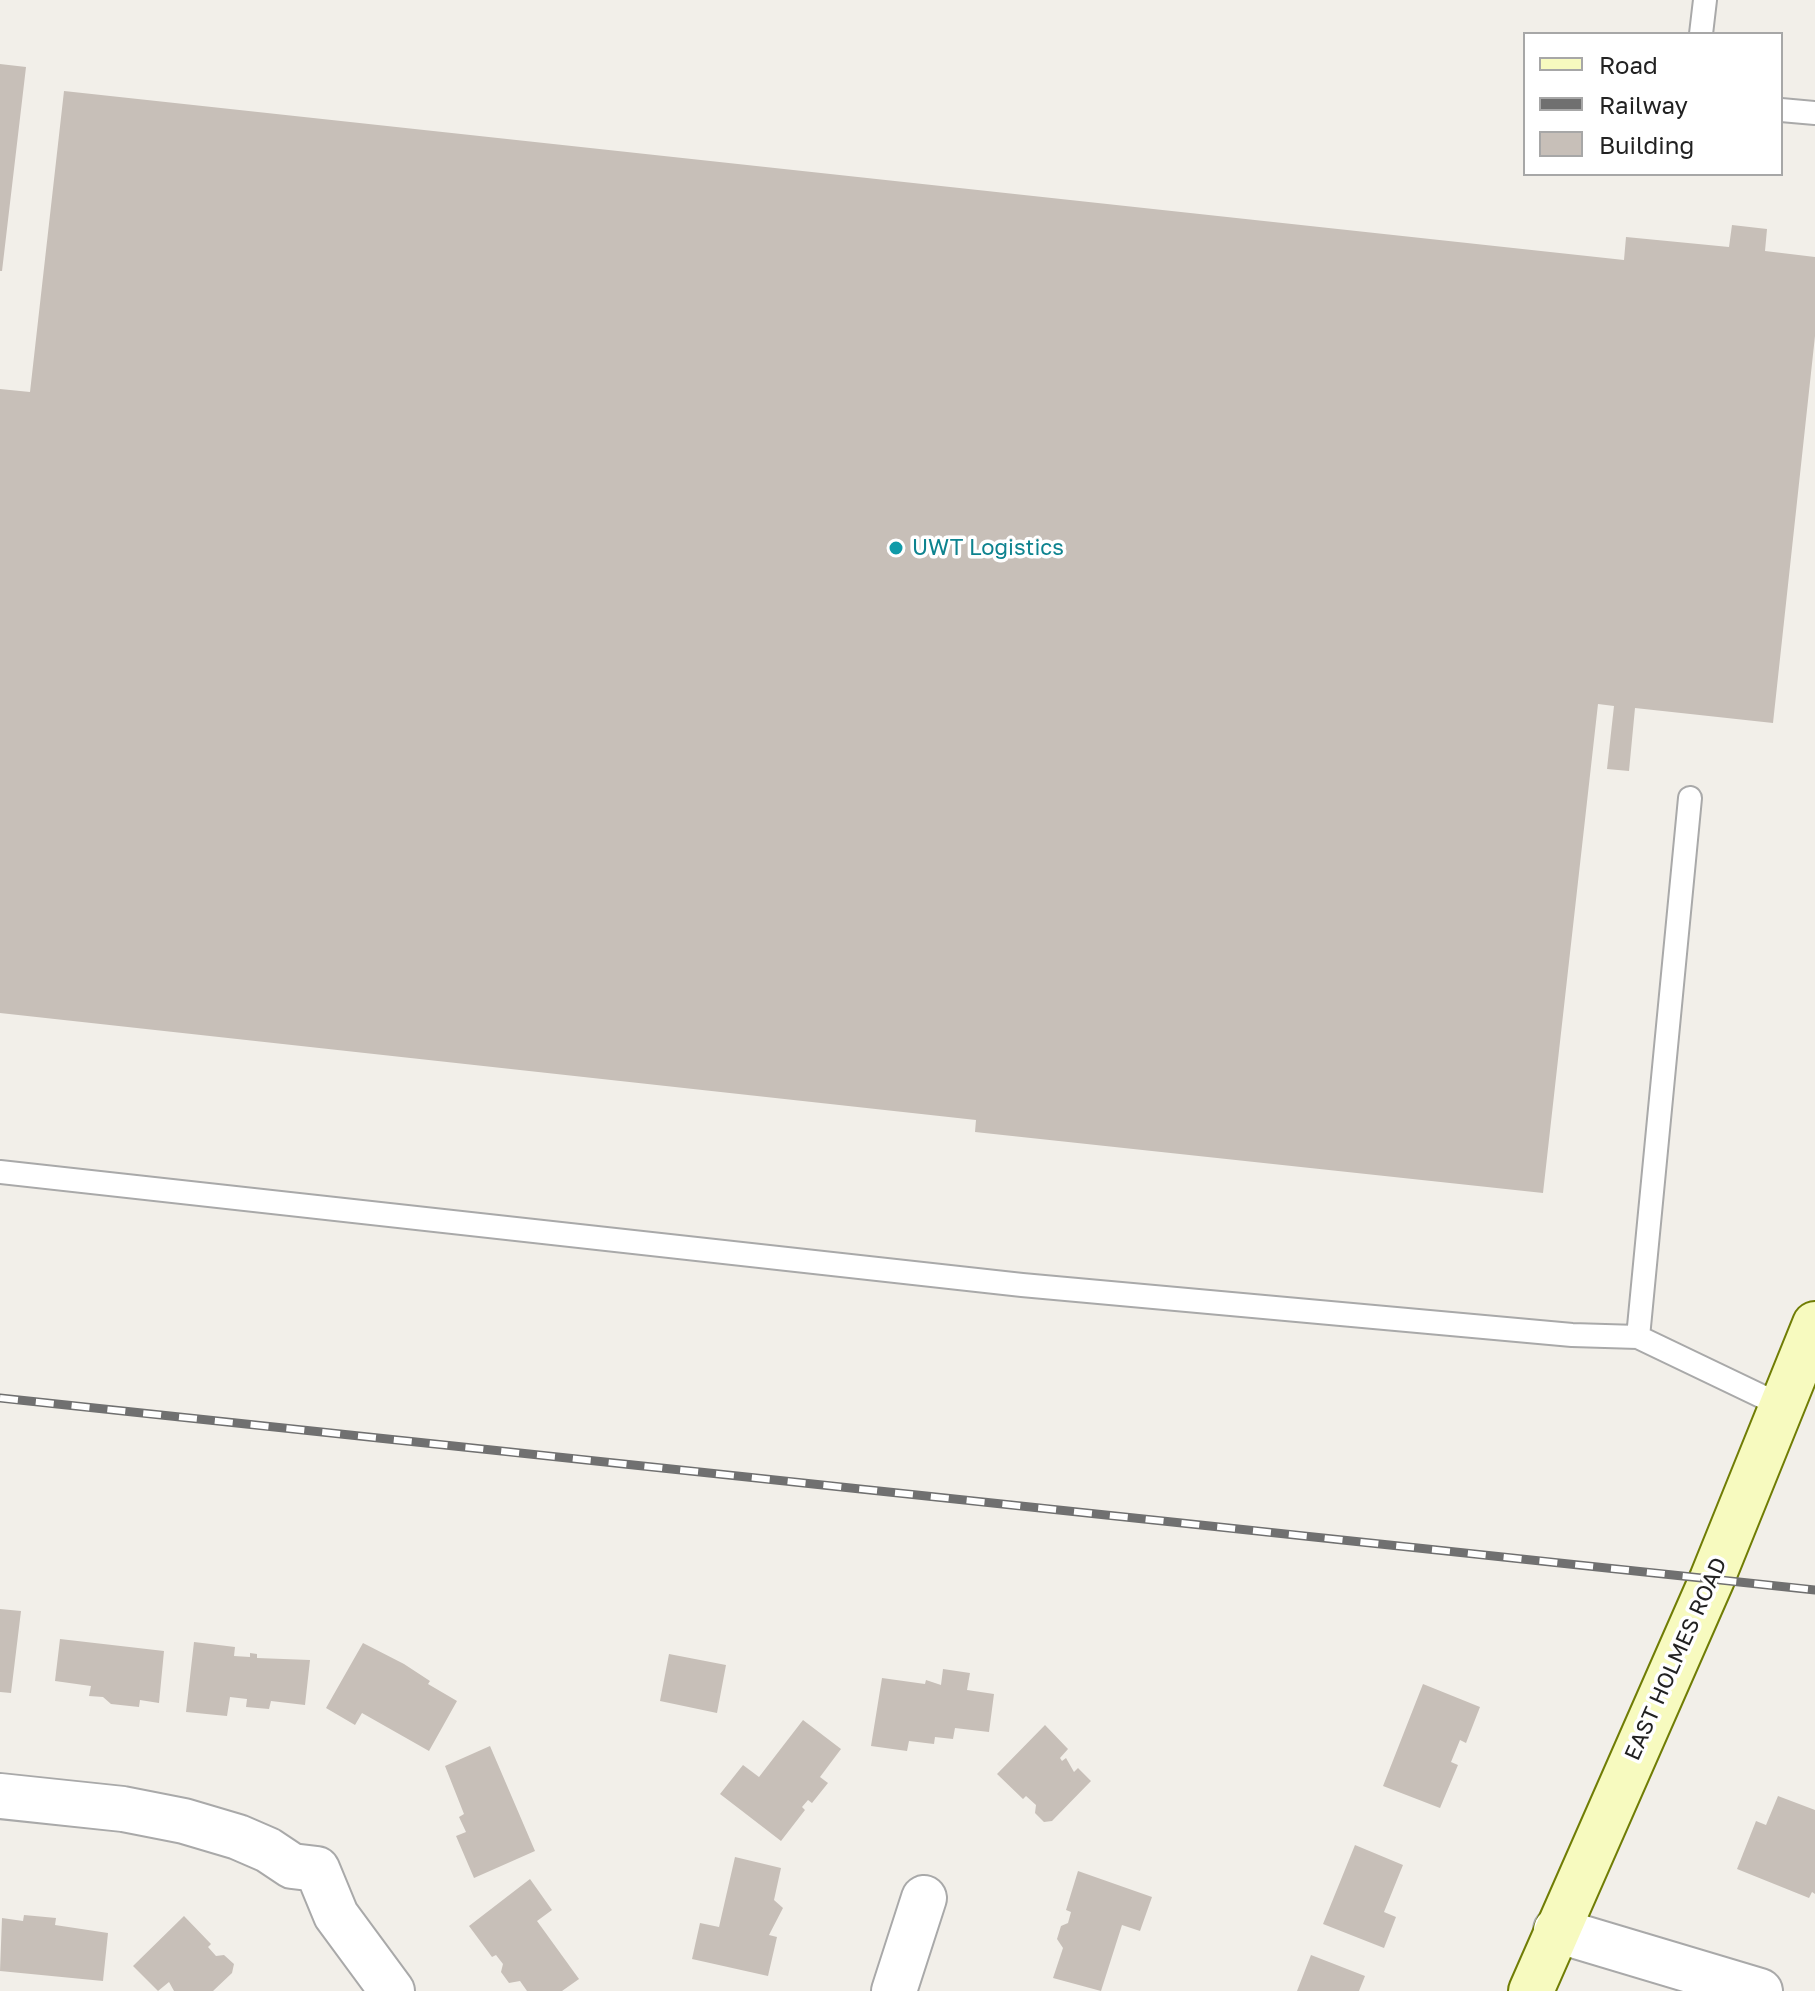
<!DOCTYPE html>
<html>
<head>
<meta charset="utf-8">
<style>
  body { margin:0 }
  #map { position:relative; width:1815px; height:1991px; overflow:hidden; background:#f2efe9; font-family:"Golos Text",sans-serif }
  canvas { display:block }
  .legend { position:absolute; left:1523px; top:32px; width:260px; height:144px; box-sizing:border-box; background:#fff; border:2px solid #a7a7a7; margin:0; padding:10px 14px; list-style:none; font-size:24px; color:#222 }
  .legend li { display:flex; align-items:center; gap:16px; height:40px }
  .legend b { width:40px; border:2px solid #a7a7a7 }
</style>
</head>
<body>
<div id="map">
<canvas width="1815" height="1991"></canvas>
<ul class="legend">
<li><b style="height:10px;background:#f7fabf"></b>Road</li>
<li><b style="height:10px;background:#707070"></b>Railway</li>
<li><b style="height:22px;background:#c7bfb8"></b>Building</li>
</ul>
</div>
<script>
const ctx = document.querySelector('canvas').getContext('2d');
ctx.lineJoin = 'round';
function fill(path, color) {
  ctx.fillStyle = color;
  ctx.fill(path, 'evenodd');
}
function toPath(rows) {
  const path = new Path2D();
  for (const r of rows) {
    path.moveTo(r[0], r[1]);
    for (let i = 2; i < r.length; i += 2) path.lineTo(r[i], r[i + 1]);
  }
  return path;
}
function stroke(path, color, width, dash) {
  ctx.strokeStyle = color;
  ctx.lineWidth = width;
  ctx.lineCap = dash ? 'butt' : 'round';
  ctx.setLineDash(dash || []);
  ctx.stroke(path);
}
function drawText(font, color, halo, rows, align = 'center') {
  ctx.font = font + ' "Golos Text",sans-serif';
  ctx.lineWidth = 7;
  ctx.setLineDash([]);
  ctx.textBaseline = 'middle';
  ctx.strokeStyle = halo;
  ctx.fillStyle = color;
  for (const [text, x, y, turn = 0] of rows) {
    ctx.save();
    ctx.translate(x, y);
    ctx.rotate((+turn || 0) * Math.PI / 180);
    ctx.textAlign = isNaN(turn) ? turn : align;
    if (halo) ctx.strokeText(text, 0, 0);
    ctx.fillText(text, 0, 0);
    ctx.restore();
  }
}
const building = toPath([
  [0,64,26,67,2,271,0,271],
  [64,91,1624,260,1626,237,1729,247,1732,225,1767,229,1765,251,1815,257,1815,336,1773,723,1635,708,1629,771,1607,769,1614,706,1598,704,1543,1193,975,1132,976,1120,0,1013,0,389,30,392],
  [0,1609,21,1611,11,1693,0,1692],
  [60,1639,164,1651,159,1703,140,1700,139,1707,111,1704,103,1697,89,1696,91,1686,55,1681],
  [194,1642,235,1647,234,1656,250,1657,250,1653,257,1654,257,1658,310,1660,305,1705,271,1701,269,1709,246,1707,247,1699,230,1697,227,1716,186,1712],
  [363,1643,404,1664,430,1681,428,1684,457,1701,429,1751,362,1713,355,1725,326,1708],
  [669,1654,726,1665,717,1713,660,1701],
  [943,1669,970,1673,967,1690,994,1694,989,1732,955,1728,953,1739,935,1737,934,1744,909,1741,907,1751,871,1746,882,1678,925,1684,926,1680,941,1685],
  [1423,1684,1480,1707,1466,1743,1460,1740,1451,1762,1458,1765,1440,1808,1383,1786],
  [803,1720,841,1749,820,1777,828,1783,812,1803,808,1800,802,1807,805,1810,781,1841,720,1794,743,1765,759,1777],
  [1045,1725,1068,1749,1060,1758,1062,1761,1066,1758,1074,1772,1078,1768,1091,1781,1052,1821,1044,1822,1035,1813,1036,1805,1026,1796,1023,1799,997,1774],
  [490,1746,535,1851,474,1878,456,1836,466,1832,459,1817,464,1814,445,1766],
  [1778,1796,1815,1810,1815,1894,1812,1892,1809,1898,1737,1869,1756,1821,1766,1825],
  [1355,1845,1403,1865,1384,1912,1396,1917,1384,1948,1323,1924],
  [735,1857,781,1868,774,1900,783,1908,769,1935,777,1937,768,1976,692,1959,700,1923,719,1927],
  [1078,1871,1152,1897,1140,1931,1122,1925,1101,1991,1053,1978,1063,1948,1057,1939,1061,1926,1068,1923,1071,1912,1066,1910],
  [530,1879,552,1910,537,1921,579,1979,562,1991,527,1991,520,1981,509,1983,501,1972,503,1964,496,1955,492,1957,469,1926],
  [24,1915,56,1918,55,1925,108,1933,103,1981,0,1971,2,1918,23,1921],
  [184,1916,211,1944,208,1947,216,1956,224,1955,234,1964,232,1973,213,1991,174,1991,169,1982,158,1991,133,1966],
  [1311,1955,1365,1976,1359,1991,1297,1991]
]);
const lane = toPath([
  [1701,34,1705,0],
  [1781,110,1815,113],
  [1690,798,1638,1337,1782,1406],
  [0,1172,1022,1285,1572,1335,1638,1337]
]);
const street = toPath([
  [0,1796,123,1809,184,1821,238,1837,268,1850,292,1866,317,1869,336,1915,392,1991],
  [1556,1930,1760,1991],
  [894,1991,924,1898]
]);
const secondary = toPath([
  [1531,1991,1712,1579,1815,1324]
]);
const rail = toPath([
  [0,1398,1815,1590]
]);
const markers = [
  [896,548,8,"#0f9aa8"]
];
const cultureNames = [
  ["UWT Logistics",912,548]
];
const streetNames = [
  ["EAST HOLMES ROAD",1676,1659,-66]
];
fill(building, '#c7bfb8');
stroke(lane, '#a9a9a9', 26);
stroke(street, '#a9a9a9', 48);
stroke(secondary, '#707d05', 48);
stroke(lane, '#fff', 22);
stroke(street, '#fff', 44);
stroke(secondary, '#f7fabf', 44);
stroke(rail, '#707070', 9);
stroke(rail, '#fff', 6, [18]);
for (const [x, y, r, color] of markers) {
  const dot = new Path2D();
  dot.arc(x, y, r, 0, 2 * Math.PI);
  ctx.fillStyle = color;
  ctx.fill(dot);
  stroke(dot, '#fff', 3);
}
drawText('22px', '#0d838f', '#fff', cultureNames, 'left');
drawText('22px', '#222', '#fff', streetNames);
</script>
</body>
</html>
